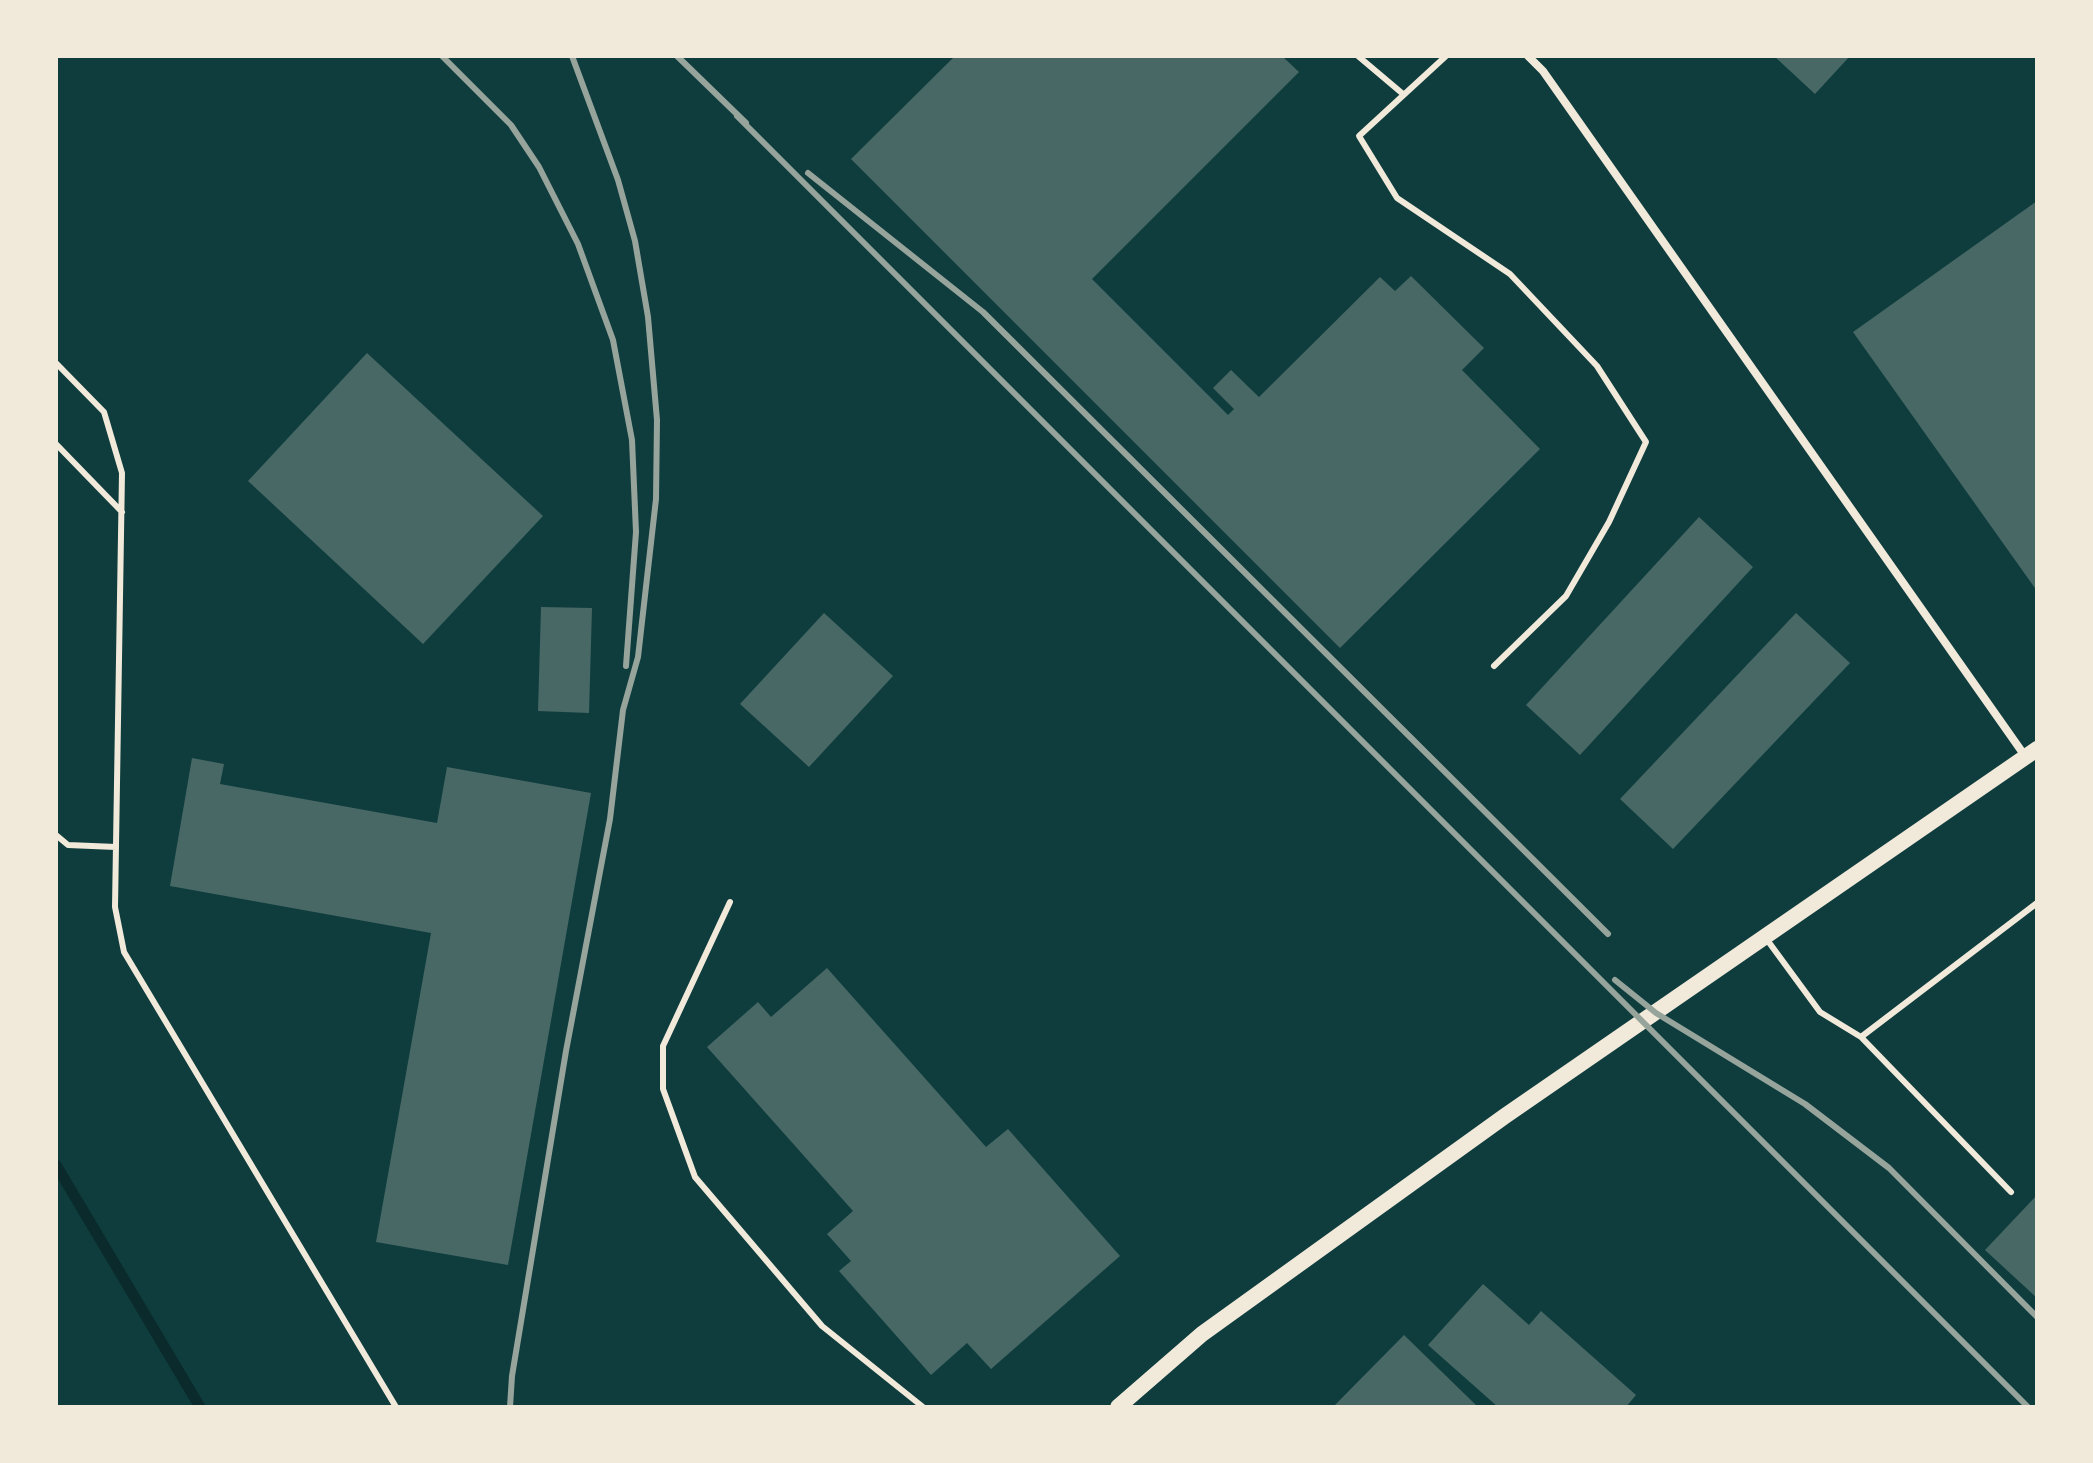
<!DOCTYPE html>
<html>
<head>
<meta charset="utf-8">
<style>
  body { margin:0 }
  #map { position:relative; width:2093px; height:1463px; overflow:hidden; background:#0f3d3e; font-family:"Public Sans",sans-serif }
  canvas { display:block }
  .frame { position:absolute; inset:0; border:58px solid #f1e9da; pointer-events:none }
</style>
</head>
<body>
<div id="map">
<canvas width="2093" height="1463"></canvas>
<div class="frame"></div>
</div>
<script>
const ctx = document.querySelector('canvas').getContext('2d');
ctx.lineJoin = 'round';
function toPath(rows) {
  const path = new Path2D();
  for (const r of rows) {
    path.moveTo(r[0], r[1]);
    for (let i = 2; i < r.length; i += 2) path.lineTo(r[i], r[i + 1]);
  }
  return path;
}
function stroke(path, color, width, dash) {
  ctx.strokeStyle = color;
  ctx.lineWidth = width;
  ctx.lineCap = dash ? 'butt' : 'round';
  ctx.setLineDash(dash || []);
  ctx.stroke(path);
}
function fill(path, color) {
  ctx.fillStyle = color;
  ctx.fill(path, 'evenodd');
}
const stream = toPath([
  [56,1165,200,1407]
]);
const building = toPath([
  [955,56,1282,56,1299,72,1092,279,1228,415,1234,409,1213,388,1231,370,1259,397,1380,277,1395,291,1411,276,1484,348,1462,370,1540,449,1340,648,851,159],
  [1774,56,1850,56,1815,94],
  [2037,201,2037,591,1853,332],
  [367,353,543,516,423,644,248,481],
  [1699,517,1753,567,1580,755,1526,705],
  [541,607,592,608,589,713,538,711],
  [824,613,893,676,809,767,740,704],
  [1796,613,1850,663,1673,849,1620,799],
  [192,758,224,764,220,784,437,823,447,767,591,793,508,1265,376,1242,431,933,170,886],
  [827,968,986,1147,1008,1129,1120,1256,991,1369,967,1343,931,1375,839,1271,851,1261,827,1234,853,1211,707,1047,758,1002,771,1017],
  [2037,1195,2037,1298,1985,1250],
  [1483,1284,1529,1325,1541,1311,1636,1395,1626,1407,1498,1407,1428,1345],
  [1404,1335,1478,1407,1333,1407]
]);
const service = toPath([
  [1358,56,1403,94],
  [1446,56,1359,136,1397,198,1510,274,1597,366,1646,442,1609,522,1566,596,1494,666],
  [56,363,104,412,122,473,115,907,124,952,396,1407],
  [56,444,122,512],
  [56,835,68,845,116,847],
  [730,902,663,1046,663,1089,695,1177,822,1326,923,1407],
  [1765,937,1820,1012,1861,1037],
  [2011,1192,1861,1037,2037,903]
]);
const minor = toPath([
  [1528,56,1543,71,2025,756]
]);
const secondary = toPath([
  [1118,1407,1202,1334,1505,1116,2037,749]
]);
const rail = toPath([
  [442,56,511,125,539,167,578,244,613,340,632,440,636,532,626,666],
  [677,56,746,123],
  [737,116,2028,1407],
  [808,173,983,312,1608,934],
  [1615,980,1656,1013,1805,1104,1889,1168,2037,1317],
  [510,1407,512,1376,566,1051,610,819,623,710,638,657,656,499,657,420,648,317,635,241,618,180,572,56]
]);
stroke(stream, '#0a2a2b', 11);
fill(building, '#486865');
stroke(service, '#f1e9da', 6);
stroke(minor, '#f1e9da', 8);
stroke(secondary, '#f1e9da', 16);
stroke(rail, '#97a49c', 6);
</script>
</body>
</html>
